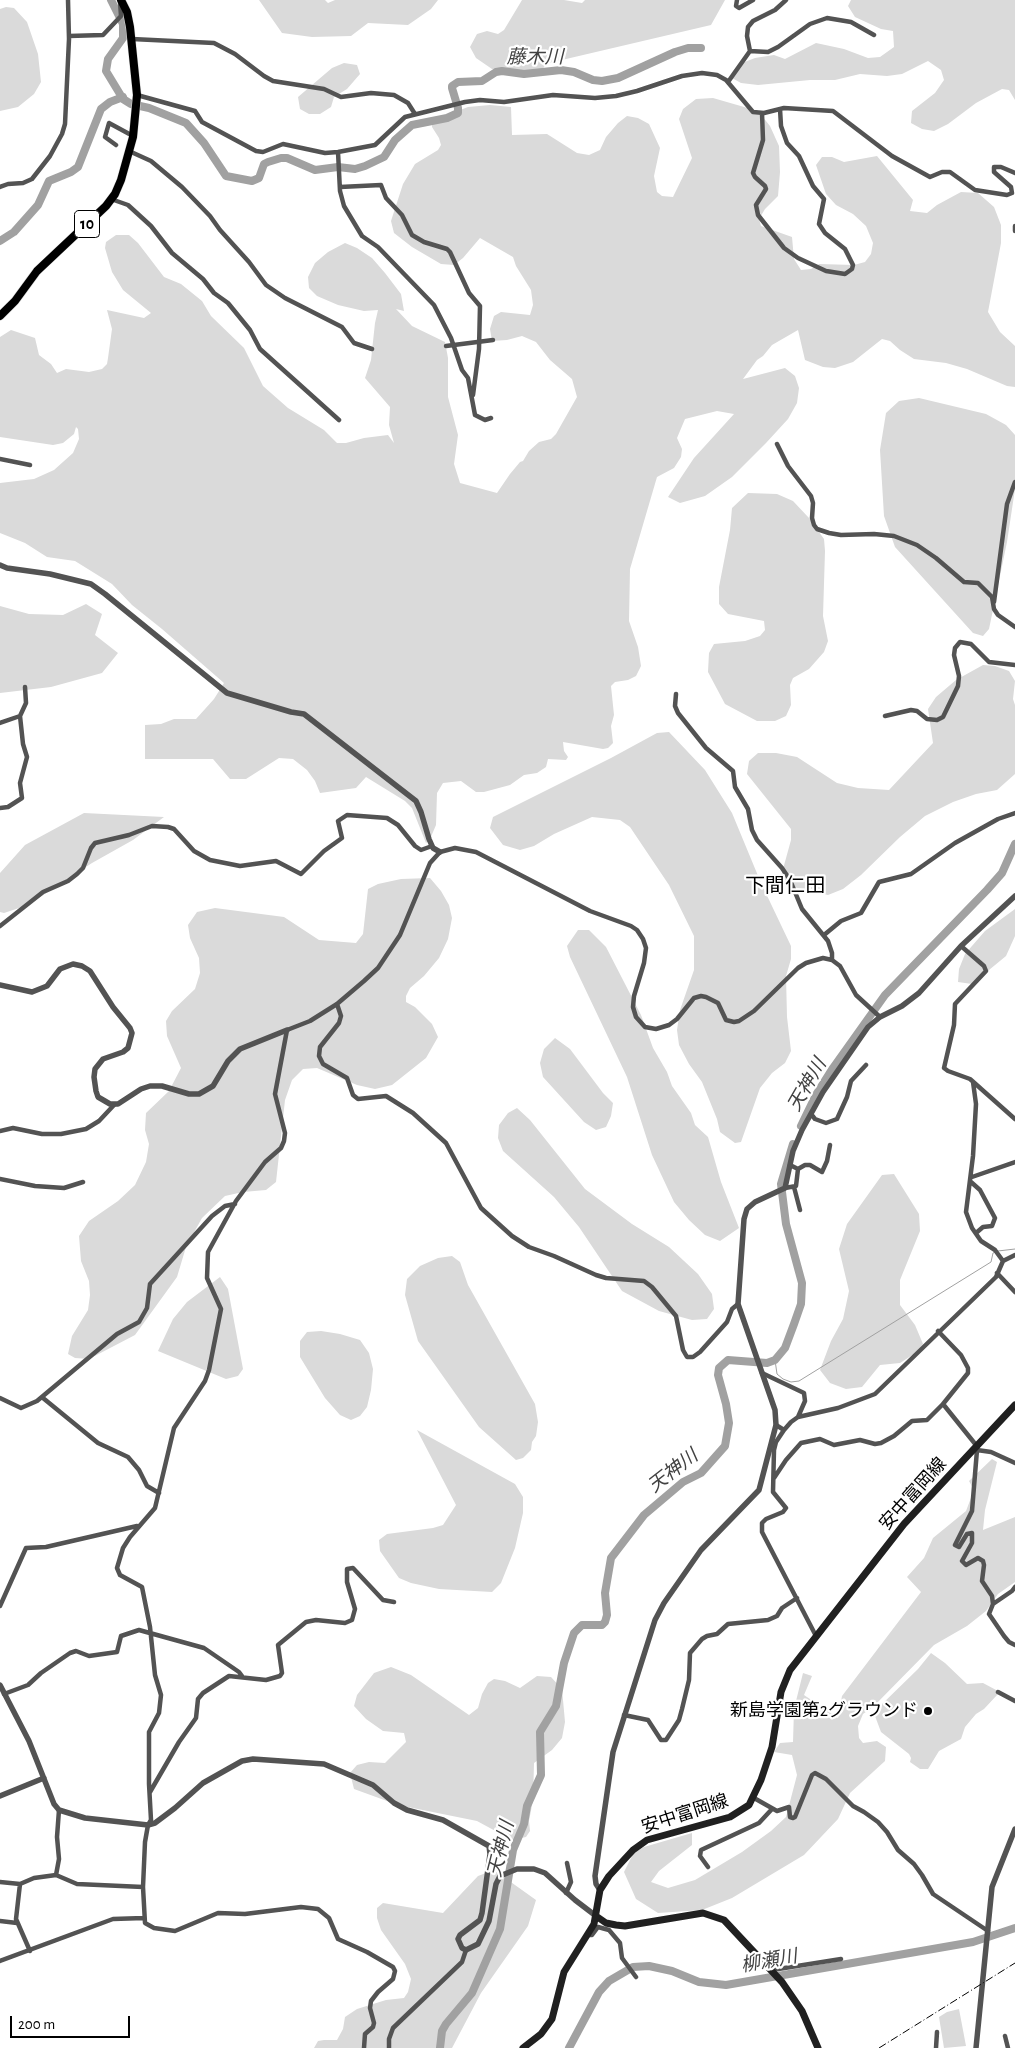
<!DOCTYPE html>
<html>
<head>
<meta charset="utf-8">
<style>
  body { margin:0 }
  #map { position:relative; width:1015px; height:2048px; overflow:hidden; background:#fff; font-family:"Alegreya Sans",sans-serif }
  canvas { display:block }
  .scale { position:absolute; left:10px; top:2016px; width:120px; height:22px; box-sizing:border-box; border:2px solid #000; border-top:0; padding-left:6px; font-size:15px; line-height:18px; white-space:nowrap; color:#000; -webkit-text-stroke:4px #fff; paint-order:stroke }
</style>
</head>
<body>
<div id="map">
<canvas width="1015" height="2048"></canvas>
<div class="scale">200 m</div>
</div>
<script>
const ctx = document.querySelector('canvas').getContext('2d');
ctx.lineJoin = 'round';
function fill(path, color) {
  ctx.fillStyle = color;
  ctx.fill(path, 'evenodd');
}
function toPath(rows) {
  const path = new Path2D();
  for (const r of rows) {
    path.moveTo(r[0], r[1]);
    for (let i = 2; i < r.length; i += 2) path.lineTo(r[i], r[i + 1]);
  }
  return path;
}
function stroke(path, color, width, dash) {
  ctx.strokeStyle = color;
  ctx.lineWidth = width;
  ctx.lineCap = dash ? 'butt' : 'round';
  ctx.setLineDash(dash || []);
  ctx.stroke(path);
}
function drawText(font, color, halo, rows, align = 'center') {
  ctx.font = font + ' "Alegreya Sans","Noto Sans JP",sans-serif';
  ctx.lineWidth = 4.5;
  ctx.setLineDash([]);
  ctx.textBaseline = 'middle';
  ctx.strokeStyle = halo;
  ctx.fillStyle = color;
  for (const [text, x, y, turn = 0] of rows) {
    ctx.save();
    ctx.translate(x, y);
    ctx.rotate((+turn || 0) * Math.PI / 180);
    ctx.textAlign = isNaN(turn) ? turn : align;
    if (halo) ctx.strokeText(text, 0, 0);
    ctx.fillText(text, 0, 0);
    ctx.restore();
  }
}
const green = toPath([
  [259,0,325,0,328,3,335,0,438,0,431,9,408,25,368,23,351,36,312,37,282,33],
  [522,0,564,0,582,3,585,0,725,0,711,25,549,63,536,74,492,69,476,58,470,47,477,34,487,31,498,34,504,30],
  [851,0,1015,0,1015,100,1009,90,1002,89,976,103,948,124,934,131,922,129,911,123,912,111,935,93,944,80,941,70,928,61,902,74,887,76,860,74,835,80,810,80,758,85,741,83,732,78,733,71,742,63,755,58,774,55,785,59,816,43,844,49,868,58,880,57,894,47,893,31,881,29,855,17,848,6],
  [6,7,14,8,27,22,38,54,41,82,34,94,18,107,0,111,0,9],
  [344,63,357,65,360,74,347,89,334,97,331,107,320,114,309,114,300,109,298,97,332,68],
  [713,98,758,111,770,126,779,146,780,172,778,196,765,209,759,219,761,226,792,237,794,259,801,270,811,269,819,264,854,265,865,262,871,254,873,243,866,226,853,214,836,205,826,194,816,165,822,157,832,157,844,162,877,156,913,200,910,211,927,213,937,205,961,192,978,193,994,207,1001,225,1001,243,988,312,1000,332,1015,346,1015,387,1007,386,967,369,946,363,914,359,900,350,890,341,882,339,853,362,835,368,823,367,805,360,798,330,772,345,763,356,757,360,743,379,785,368,795,376,799,388,797,403,788,419,766,443,732,477,705,496,680,503,668,497,694,458,734,414,717,411,685,419,677,438,682,449,681,457,674,468,657,477,630,569,629,621,638,647,641,666,636,676,628,680,615,682,611,686,614,715,611,726,613,743,608,748,603,749,563,742,564,751,568,757,566,760,548,759,546,767,537,773,524,775,510,785,484,792,476,792,461,781,443,783,437,793,436,825,430,839,426,843,412,808,405,801,366,777,356,788,320,793,315,781,307,770,293,759,279,758,246,779,230,779,213,759,145,759,145,725,161,724,174,719,196,719,214,699,224,683,162,629,132,605,112,584,75,561,47,557,25,543,0,533,0,483,34,479,54,470,73,453,79,439,78,429,76,427,74,434,63,443,53,445,0,437,0,337,11,330,35,338,39,355,51,364,57,373,66,369,89,372,102,369,107,364,108,358,112,329,107,310,144,318,151,313,123,290,112,272,105,248,106,242,116,235,129,235,138,243,164,277,181,284,202,301,211,316,244,348,263,386,288,408,324,430,337,443,346,443,364,438,388,435,394,443,389,425,390,407,365,378,371,360,375,323,378,310,364,311,338,305,317,296,309,288,308,277,315,263,328,252,345,243,357,248,372,258,385,273,401,294,404,311,396,309,412,326,445,342,448,358,448,397,458,435,454,464,460,483,497,493,510,474,520,462,523,461,529,451,539,442,551,439,556,434,577,397,572,379,550,360,536,342,522,336,507,340,492,341,490,329,494,316,501,312,530,315,533,305,531,290,516,266,513,257,480,238,463,258,454,265,441,264,412,247,394,233,391,221,403,184,415,164,438,150,441,145,439,138,432,127,432,121,468,107,490,105,511,107,512,135,547,134,577,153,589,155,600,150,606,137,618,123,627,116,638,118,649,124,660,148,654,176,657,192,662,196,673,197,692,158,679,119,683,109,696,99],
  [919,398,986,414,1006,425,1015,435,1015,489,1007,542,989,629,983,636,973,633,895,547,884,516,880,450,886,413,899,401],
  [748,493,777,494,793,501,809,518,824,539,825,551,823,616,828,641,824,652,809,669,793,678,790,685,791,705,786,716,775,721,757,721,725,704,708,672,709,653,714,644,745,641,760,636,765,630,764,621,728,614,719,604,719,587,730,530,732,508],
  [86,604,102,614,95,635,118,653,102,673,51,687,0,693,0,606,29,614,63,615],
  [983,665,995,666,1009,671,1015,681,1013,699,1015,705,1015,774,997,790,976,794,953,802,925,816,900,837,861,875,843,889,828,895,789,886,780,880,791,840,791,829,747,774,749,761,758,753,776,753,797,757,837,783,858,788,889,790,933,743,928,709,936,697,956,680],
  [669,732,705,770,732,813,761,883,791,946,791,959,786,976,787,1017,791,1051,785,1063,772,1073,760,1088,741,1142,735,1143,720,1132,717,1119,702,1082,689,1064,679,1045,677,1030,680,1010,694,970,694,936,669,885,630,827,620,820,592,817,554,834,534,846,520,850,503,845,490,828,493,817,611,758,657,733],
  [84,813,164,817,133,840,92,863,28,905,4,913,0,912,0,873,25,845],
  [430,878,441,891,449,905,452,918,448,939,439,958,424,976,410,988,406,996,406,1002,415,1007,432,1024,438,1037,426,1058,392,1085,375,1089,357,1085,317,1068,303,1069,292,1080,285,1100,276,1182,266,1190,243,1192,225,1196,202,1218,186,1247,177,1277,135,1335,89,1359,75,1358,68,1354,72,1336,88,1310,90,1295,89,1281,81,1261,79,1236,89,1221,118,1201,135,1185,146,1162,149,1144,145,1130,146,1113,169,1091,181,1068,167,1036,166,1021,172,1011,195,989,200,973,199,958,190,938,188,925,197,912,215,908,284,917,319,940,356,943,363,934,368,889,378,884,401,879],
  [1015,909,1015,936,1006,956,972,984,958,982,959,969,965,954,985,931],
  [578,930,589,930,606,947,641,1015,653,1048,667,1072,672,1086,691,1113,695,1125,708,1137,721,1182,739,1228,720,1241,705,1235,689,1220,674,1202,652,1155,627,1077,570,957,567,946],
  [555,1038,570,1049,603,1093,613,1103,611,1116,606,1127,596,1130,584,1122,543,1077,540,1063,544,1049],
  [517,1108,530,1120,585,1189,632,1224,669,1247,698,1274,712,1294,714,1309,707,1319,692,1320,659,1311,622,1291,579,1227,554,1197,503,1151,498,1138,499,1125,508,1113],
  [894,1174,919,1214,920,1231,900,1280,900,1305,915,1325,923,1344,917,1352,900,1363,880,1365,862,1387,846,1389,830,1383,820,1370,831,1341,843,1319,849,1291,839,1249,847,1224,882,1175],
  [452,1256,460,1262,468,1285,535,1404,538,1422,536,1436,532,1442,531,1450,523,1458,516,1460,479,1427,418,1341,405,1295,407,1279,420,1266,438,1258],
  [220,1277,228,1289,243,1369,238,1376,226,1379,158,1351,173,1319,187,1302],
  [321,1331,340,1334,360,1340,369,1353,373,1369,371,1390,367,1407,360,1416,351,1420,340,1415,325,1398,300,1357,300,1341,307,1332],
  [417,1430,515,1484,523,1497,523,1513,515,1548,501,1583,492,1592,439,1589,411,1583,399,1578,380,1551,379,1540,387,1534,433,1528,443,1525,456,1505],
  [992,1459,997,1462,985,1510,983,1530,1015,1517,1015,1582,998,1594,986,1611,967,1626,934,1645,874,1706,863,1714,858,1726,859,1738,863,1743,877,1741,886,1747,885,1761,850,1793,838,1819,804,1855,732,1898,702,1910,658,1913,636,1899,624,1872,634,1852,644,1847,692,1833,692,1845,659,1871,651,1882,668,1888,695,1880,742,1852,771,1831,786,1817,797,1775,792,1755,774,1752,780,1743,793,1742,794,1709,803,1673,812,1676,804,1695,838,1718,842,1696,921,1592,907,1577,924,1558,933,1538,966,1511,974,1490,969,1481],
  [931,1653,945,1663,967,1684,983,1683,998,1691,998,1694,984,1709,976,1714,965,1727,961,1739,939,1751,928,1769,920,1769,910,1762,911,1758,909,1754,881,1732,875,1716,877,1709,918,1669],
  [391,1667,411,1675,469,1715,478,1708,482,1694,488,1683,494,1679,505,1681,520,1688,537,1676,551,1677,562,1689,565,1722,562,1738,552,1750,534,1763,533,1800,529,1821,530,1831,526,1837,512,1840,477,1821,398,1805,354,1789,350,1773,357,1765,369,1762,385,1763,406,1742,404,1733,383,1731,366,1719,354,1706,357,1695,374,1673],
  [494,1870,536,1900,528,1926,481,1993,452,2048,314,2048,318,2041,324,2040,337,2040,343,2029,345,2017,357,2009,386,2000,404,1998,408,1992,411,1979,405,1964,381,1930,377,1918,377,1908,383,1903,443,1913,478,1876],
  [959,2009,966,2046,944,2048,939,2017,947,2012]
]);
const stream = toPath([
  [998,1251,1015,1249],
  [775,1360,777,1374,783,1379,791,1382,799,1381,991,1262,993,1253,995,1252]
]);
const river = toPath([
  [111,0,123,24,123,38,108,59,106,71,123,99,131,104,149,108,186,123,204,143,226,176,252,181,259,178,264,164,268,162,281,158,287,158,315,170,338,167,355,169,365,166,384,157,395,140,412,125,447,118,458,113,458,108,452,88,452,86,458,82,482,81,496,72,502,71,524,74,561,70,574,72,593,80,602,81,618,78,675,52,688,48,701,48],
  [0,241,14,232,38,205,49,181,71,172,78,167,101,109,110,102,123,97],
  [801,1126,816,1095,833,1068,885,995,987,890,1002,873,1015,844],
  [440,2048,442,2031,446,2024,472,1993,500,1929,513,1850,524,1824,527,1806,541,1775,540,1732,556,1706,564,1663,574,1633,582,1625,602,1625,605,1622,607,1615,605,1593,611,1558,644,1515,683,1482,701,1473,725,1446,729,1423,726,1404,718,1375,719,1368,728,1360,767,1363,775,1360,785,1348,794,1324,801,1304,802,1283,786,1224,781,1184,793,1144],
  [569,2048,599,1992,609,1981,633,1967,649,1966,672,1971,699,1982,726,1985,973,1942,1015,1928]
]);
const minor = toPath([
  [737,0,736,6,739,8,753,0],
  [69,36,103,35,121,16,120,1],
  [132,39,214,43,235,54,264,76,273,81,324,89,341,97,371,93,394,95,408,103,415,114],
  [750,51,768,52,778,47,810,24,827,18,851,22,874,35],
  [728,82,750,51,747,36,748,27,753,21,775,10,786,0],
  [137,95,195,111,202,122,256,151,263,152,283,144,325,153,338,152,375,145,405,117,465,102,480,100,504,102,553,95,595,98,616,96,637,91,682,76,702,73,717,75,726,80,753,112,764,113,784,108,833,111,892,156,930,177,942,172,950,172,975,190,1007,195,1012,193,1011,187,994,172,994,167,1001,167,1015,173],
  [762,113,763,140,753,173,755,177,765,186,766,189,756,205,758,215,784,248,798,258,826,271,845,274,852,269,853,265,845,249,825,233,819,224,824,199,813,186,799,156,787,143,781,126,780,109],
  [116,145,105,137,109,123,133,136],
  [129,151,151,161,182,187,210,216,220,230,249,262,266,285,285,298,342,327,354,343,372,349],
  [338,152,340,191,344,206,362,236,378,247,434,305,451,338,462,370,468,378,475,415,485,420,491,418],
  [0,187,8,184,23,183,32,179,50,156,62,134,65,124,69,39,68,0],
  [340,187,381,185,386,198,402,215,412,235,424,242,447,249,450,252,469,293,480,306,479,349,473,395],
  [111,199,128,205,151,226,172,253,203,279,214,293,228,303,250,330,260,349,339,420],
  [1015,226,1015,231],
  [777,444,788,466,811,496,813,503,812,518,814,525,817,529,829,533,841,535,874,534,894,536,917,545,936,558,964,582,978,583,992,597,994,609,998,615,1015,627],
  [0,459,30,465],
  [994,602,1007,504,1015,482],
  [676,694,675,706,678,713,706,748,733,771,735,787,748,809,752,830,757,840,782,868,790,880,802,909,828,941,832,953,832,960],
  [20,716,26,703,25,687],
  [885,716,911,710,917,711,927,719,937,720,943,717,958,686,959,676,954,655,955,648,960,642,971,644,989,662,1015,665],
  [0,723,20,716,23,744,27,757,20,783,22,798,8,807,0,808],
  [0,926,43,892,68,881,77,874,83,868,91,848,95,843,129,835,152,826,168,827,174,829,194,851,210,860,240,866,276,861,301,874,324,851,342,838,338,821,347,815,387,818,398,825,415,846,421,850,432,846],
  [824,935,841,921,861,913,879,882,911,874,955,843,998,819,1015,813],
  [961,946,984,966,986,971,955,1004,954,1025,944,1068,948,1071,970,1079,1015,1119],
  [337,1004,341,1016,339,1023,320,1047,319,1056,323,1064,347,1078,353,1095,358,1099,386,1096,413,1113,446,1143,481,1208,512,1236,529,1247,554,1256,596,1275,606,1278,644,1281,652,1287,676,1316,683,1350,687,1357,693,1357,700,1352,727,1322,732,1309,738,1304],
  [973,1082,976,1104,973,1156,966,1212,972,1228,981,1241,995,1250,1003,1261],
  [811,1114,815,1119,826,1123,837,1119,847,1097,851,1081,866,1065],
  [0,1131,13,1128,42,1134,61,1134,86,1129,99,1121,114,1105],
  [790,1165,798,1169,805,1165,810,1165,822,1172,827,1161,830,1145],
  [972,1177,1015,1162],
  [0,1179,35,1186,64,1188,83,1182],
  [971,1182,980,1190,995,1218,992,1226,983,1227,976,1233],
  [794,1187,800,1210],
  [785,1188,796,1186,798,1169],
  [997,1273,1015,1292],
  [938,1331,961,1355,968,1368,968,1373,943,1404,976,1445,977,1450,972,1511,955,1545,959,1547,967,1534,972,1533,972,1543,962,1561,966,1565,978,1558,983,1561,984,1565,982,1581,992,1596,993,1604],
  [762,1373,804,1393,805,1401,798,1417,791,1422,784,1430,776,1425],
  [0,1398,21,1408,37,1401,117,1334,139,1322,147,1308,150,1284,212,1216,225,1206,235,1204],
  [43,1398,98,1443,128,1457,139,1470,147,1486,159,1493],
  [798,1417,838,1408,875,1394,996,1277,1003,1261,1015,1255],
  [784,1430,776,1442,774,1450,773,1492,786,1508,783,1512,766,1519,762,1523,762,1532,816,1636],
  [977,1450,991,1452,1015,1463],
  [774,1478,786,1460,801,1443,820,1439,834,1445,860,1440,875,1444,881,1443,894,1436,912,1421,927,1420,943,1404],
  [1015,1587,1012,1591,993,1604,989,1614,1004,1636,1009,1642,1015,1645],
  [0,1606,26,1548,46,1547,137,1526],
  [998,1692,1015,1701],
  [4,1694,28,1685,41,1673,70,1653,76,1651,89,1656,117,1652,121,1636,139,1630,204,1648,239,1672,242,1676],
  [624,1715,648,1720,661,1740,666,1740,679,1720,682,1709,689,1680,690,1653,702,1639,707,1636,717,1634,728,1624,768,1620,777,1616,782,1608,797,1598],
  [150,1792,179,1742,196,1718,198,1699,203,1693,229,1676,266,1680,280,1676,282,1673,278,1645,306,1622,316,1620,345,1623,352,1620,355,1609,347,1582,347,1569,353,1568,383,1600,394,1602],
  [754,1798,777,1811,789,1807,790,1817,793,1818,795,1817,812,1775,815,1773,826,1779,853,1806,864,1812,878,1822,887,1832,898,1850,914,1864,922,1875,933,1894,988,1931],
  [708,1867,700,1856,701,1850,759,1823,772,1809],
  [56,1875,59,1859,57,1837,59,1810],
  [0,1882,20,1884,34,1878,56,1875,77,1884,143,1887],
  [20,1884,16,1919,30,1951],
  [566,1893,571,1882,567,1863],
  [0,1921,17,1923],
  [587,1935,592,1935,598,1927,609,1930,620,1943,622,1958,636,1977],
  [0,1961,113,1919,144,1918],
  [772,1970,841,1959],
  [1005,2036,1008,2048],
  [364,2048,365,2034,373,2027,374,2023,370,2008,371,2001,378,1992,393,1979,395,1971,393,1967,367,1952,338,1939,329,1918,318,1909,301,1907,245,1914,218,1913,175,1931,154,1928,145,1923,143,1887,145,1842,148,1825,151,1820,149,1784,149,1732,159,1713,161,1695,155,1675,150,1627,142,1587,120,1575,117,1568,123,1548,130,1537,155,1508,174,1428,205,1381,209,1370,221,1309,207,1278,208,1252,236,1201,265,1162,281,1148,284,1141,285,1133,275,1094,287,1030,310,1021,337,1004,364,981,378,968,400,935,430,863,440,852,455,848,476,852,590,911,631,926,637,930,643,939,646,948,644,963,634,996,633,1007,636,1017,645,1027,656,1029,669,1025,677,1019,694,998,701,996,706,997,718,1003,726,1020,734,1022,739,1021,754,1011,798,968,806,963,823,958,832,960,840,966,856,995,880,1017],
  [389,2048,389,2039,393,2028,462,1962,466,1950],
  [936,2048,937,2032]
]);
const tertiary = toPath([
  [0,565,7,568,50,574,91,584,105,594,227,693,291,712,304,714,416,801,421,812,429,839,433,848,440,852],
  [0,985,32,992,47,986,60,969,73,964,82,966,90,971,113,1007,130,1028,132,1033,128,1048,123,1052,103,1059,95,1069,94,1077,96,1091,98,1097,110,1104,118,1104,141,1089,150,1086,162,1086,189,1094,199,1094,213,1086,228,1061,240,1049,287,1030],
  [0,1685,29,1741,54,1804,59,1810,85,1818,148,1825,155,1823,175,1808,203,1783,242,1761,253,1759,324,1764,373,1785,394,1803,407,1810,443,1820,489,1846,490,1854,482,1913,480,1920,460,1935,458,1939,462,1948,466,1950,478,1944,489,1921,496,1884,500,1876,517,1869,534,1869,545,1873,575,1900,596,1916],
  [0,1796,44,1778],
  [600,1890,596,1884,595,1876,613,1752,655,1620,664,1603,701,1550,759,1490,776,1425,775,1410,738,1304,744,1219,747,1209,755,1202,785,1188,793,1151,802,1130,823,1092,868,1027,880,1017,902,1006,919,993,961,946,1015,896],
  [976,2048,992,1887,1015,1829]
]);
const secondary = toPath([
  [596,1916,606,1923,616,1925,625,1926,703,1913,724,1920,782,1982,802,2011,818,2048],
  [523,2048,541,2034,552,2019,564,1972,594,1924,600,1890,609,1876,633,1850,647,1840,730,1817,749,1805,761,1780,772,1747,781,1692,790,1670,904,1524,1015,1405]
]);
const primary = toPath([
  [0,316,15,301,37,271,106,206,115,194,121,180,133,137,137,95,130,27,127,12,121,0]
]);
const rail = toPath([
  [879,2048,1015,1963]
]);
const minorBridge = toPath([
  [446,346,493,340]
]);
const markers = [
  [928,1711,5,"#000"]
];
const shields = [
  [87,224,25]
];
const shieldNames = [
  ["10",87,224]
];
const streetNames = [
  ["安中富岡線",913,1494,-48],
  ["安中富岡線",685,1814,-18]
];
const poiNames = [
  ["新島学園第2グラウンド",918,1711]
];
const waterNames = [
  ["藤木川",535,57],
  ["天神川",807,1085,-60],
  ["天神川",673,1471,-38],
  ["天神川",501,1849,-76],
  ["柳瀬川",769,1961,-10]
];
const quarterNames = [
  ["下間仁田",785,886]
];
fill(green, '#dadada');
stroke(stream, '#a1a1a1', 1);
stroke(river, '#a1a1a1', 8);
stroke(primary, '#dbdbdb', 9);
stroke(minor, '#535353', 4.5);
stroke(tertiary, '#535353', 5.5);
stroke(secondary, '#202020', 7);
stroke(primary, '#000', 8);
stroke(rail, '#000', 1, [8, 2.5, 1, 2.5]);
stroke(minorBridge, '#535353', 4.5);
for (const [x, y, r, color] of markers) {
  const dot = new Path2D();
  dot.arc(x, y, r, 0, 2 * Math.PI);
  ctx.fillStyle = color;
  ctx.fill(dot);
  stroke(dot, '#fff', 2);
}
for (const [x, y, w] of shields) {
  const box = new Path2D();
  box.roundRect(x - w / 2, y - 13.5, w, 27, 4);
  ctx.fillStyle = '#fff';
  ctx.fill(box);
  stroke(box, '#000', 1);
}
drawText('bold 16px', '#000', null, shieldNames);
drawText('18px', '#000', '#fff', streetNames);
drawText('18px', '#000', '#fff', poiNames, 'right');
drawText('italic 19px', '#424242', '#fff', waterNames);
drawText('20px', '#000', '#fff', quarterNames);
</script>
</body>
</html>
